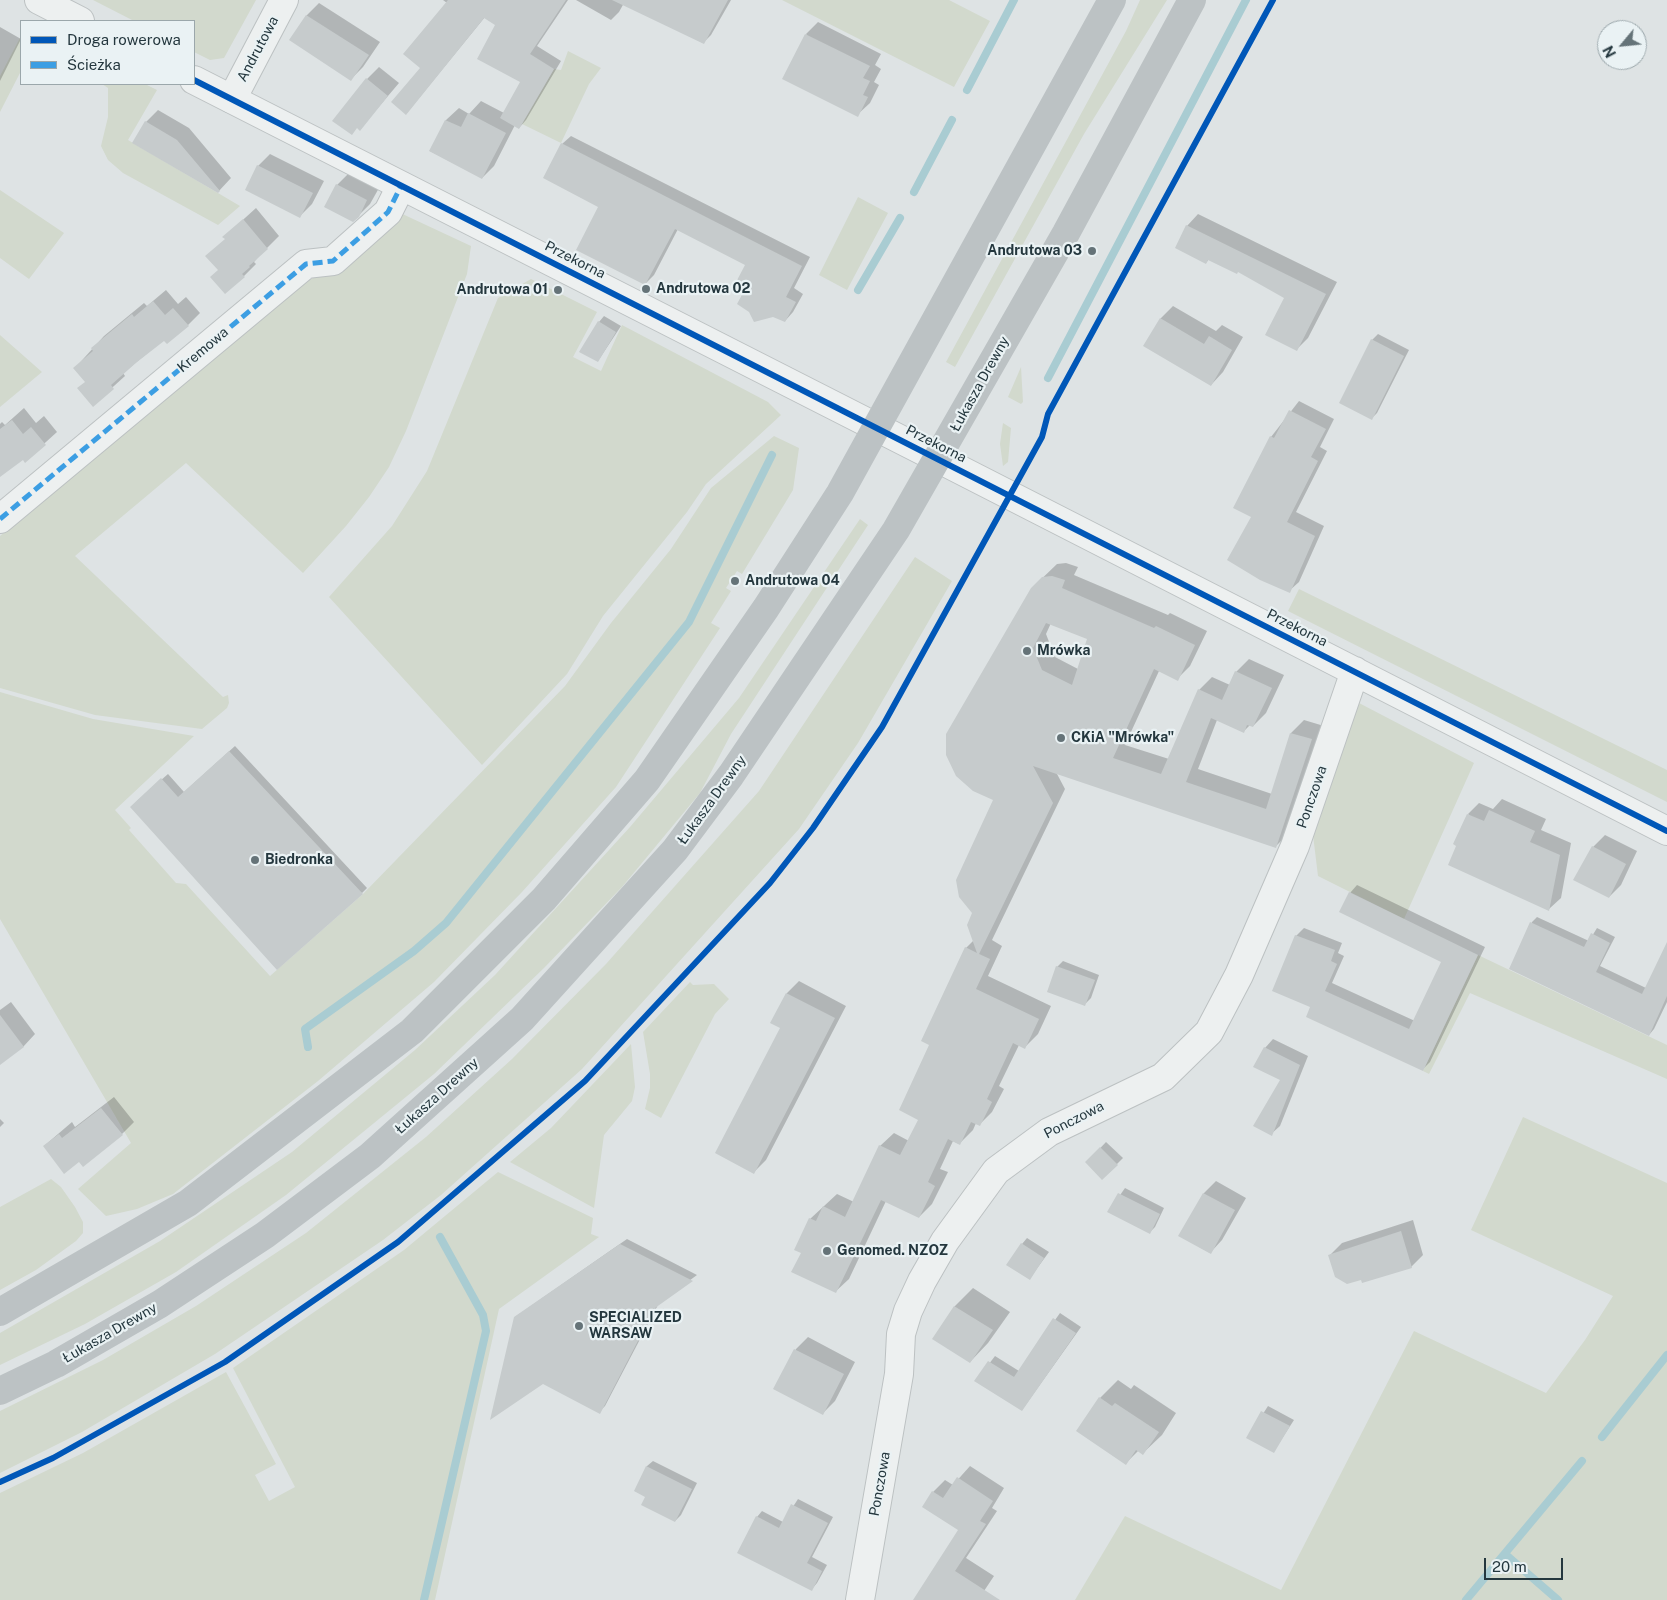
<!DOCTYPE html>
<html>
<head>
<meta charset="utf-8">
<style>
  body { margin:0 }
  #map { position:relative; width:1667px; height:1600px; overflow:hidden; background:#dee3e4; font-family:"Public Sans",sans-serif }
  canvas { display:block }
  .legend { position:absolute; left:20px; top:20px; width:175px; height:65px; box-sizing:border-box; background:#eaf2f4; border:1px solid #9ba7ab; margin:0; padding:6px 9px; list-style:none; font-size:15px; color:#24373e }
  .legend li { display:flex; align-items:center; gap:10px; height:25px }
  .legend b { width:25px; border:1px solid #9ba7ab }
  .north { position:absolute; left:1597px; top:20px; width:50px; height:50px; box-sizing:border-box; background:#eaf2f4; border:1px solid #9ba7ab; border-radius:50%; rotate:242deg; font-size:14px; font-weight:700; line-height:20px; text-align:center; color:#24373e }
  .north::after { content:''; display:block; margin:auto; width:18px; height:22px; background:#657378; clip-path:polygon(50% 0,100% 100%,50% 72%,0 100%) }
  .scale { position:absolute; left:1484px; top:1558px; width:79px; height:22px; box-sizing:border-box; border:2px solid #24373e; border-top:0; padding-left:6px; font-size:15px; line-height:18px; white-space:nowrap; color:#24373e; -webkit-text-stroke:4px #eaf2f4; paint-order:stroke }
</style>
</head>
<body>
<div id="map">
<canvas width="1667" height="1600"></canvas>
<ul class="legend">
<li><b style="height:6px;background:#0057b8"></b>Droga rowerowa</li>
<li><b style="height:6px;background:#3c9ee3"></b>Ścieżka</li>
</ul>
<div class="north">N</div>
<div class="scale">20 m</div>
</div>
<script>
const ctx = document.querySelector('canvas').getContext('2d');
ctx.lineJoin = 'round';
function fill(path, color) {
  ctx.fillStyle = color;
  ctx.fill(path, 'evenodd');
}
function toPath(rows) {
  const path = new Path2D();
  for (const r of rows) {
    path.moveTo(r[0], r[1]);
    for (let i = 2; i < r.length; i += 2) path.lineTo(r[i], r[i + 1]);
  }
  return path;
}
function stroke(path, color, width, dash) {
  ctx.strokeStyle = color;
  ctx.lineWidth = width;
  ctx.lineCap = dash ? 'butt' : 'round';
  ctx.setLineDash(dash || []);
  ctx.stroke(path);
}
function drawText(font, color, halo, rows, align = 'center') {
  ctx.font = font + ' "Public Sans",sans-serif';
  ctx.lineWidth = 4.5;
  ctx.setLineDash([]);
  ctx.textBaseline = 'middle';
  ctx.strokeStyle = halo;
  ctx.fillStyle = color;
  for (const [text, x, y, turn = 0] of rows) {
    ctx.save();
    ctx.translate(x, y);
    ctx.rotate((+turn || 0) * Math.PI / 180);
    ctx.textAlign = isNaN(turn) ? turn : align;
    if (halo) ctx.strokeText(text, 0, 0);
    ctx.fillText(text, 0, 0);
    ctx.restore();
  }
}
const green = toPath([
  [93,0,256,0,224,58,210,60,194,52,194,21,134,21],
  [782,0,949,0,990,21,954,87],
  [1140,0,1167,0,1084,134,955,367,946,362,1126,31],
  [21,36,21,71,0,112,0,76],
  [568,51,601,68,589,84,561,143,522,124,554,69,561,70],
  [102,84,145,84,157,90,128,140,240,206,218,225,123,173,108,160,101,146,108,117,108,88],
  [0,190,64,233,29,279,0,258],
  [858,197,888,213,847,290,819,275],
  [396,211,471,246,467,274,406,431,389,467,369,497,346,526,303,573,186,463,75,556,223,697,228,695,229,703,227,708,202,729,95,715,0,688,0,536,303,283,339,265],
  [531,279,597,312,573,357,601,371,622,325,768,402,781,415,706,484,687,512,603,616,567,674,482,765,329,597,392,526,427,471,498,298],
  [0,335,42,372,0,407],
  [1021,367,1023,402,1021,404,1008,397],
  [1003,423,1011,428,1008,462,1003,466,1000,444],
  [774,436,799,448,793,490,742,574,737,571,726,588,731,591,711,623,720,628,616,787,522,892,434,982,318,1081,173,1194,137,1209,106,1216,78,1189,131,1143,0,919,0,692,93,719,194,736,115,810,131,828,129,830,176,883,186,884,270,976,363,894,565,686,611,623,671,549,711,488],
  [860,519,868,525,731,734,700,793,622,887,544,968,434,1074,286,1195,176,1272,85,1324,0,1365,0,1333,160,1241,292,1152,415,1050,495,975,630,827,739,698],
  [915,557,952,581,858,743,799,829,582,1069,441,1195,383,1240,215,1354,82,1432,0,1473,0,1411,103,1360,196,1306,306,1233,426,1137,512,1059,606,964,759,791],
  [1299,589,1667,770,1667,802,1288,611],
  [1359,703,1474,763,1404,919,1318,876,1313,835],
  [1478,955,1667,1045,1667,1079,1470,993,1429,1074,1423,1071],
  [690,982,693,985,714,984,729,999,715,1014,661,1118,645,1109,650,1088,650,1074,643,1032],
  [631,1044,635,1087,632,1101,604,1135,594,1208,510,1162,551,1128],
  [1523,1117,1667,1183,1667,1600,1075,1600,1125,1516,1281,1590,1414,1331,1546,1393,1585,1340,1613,1296,1471,1230],
  [498,1172,593,1218,591,1234,599,1237,499,1309,435,1600,0,1600,0,1493,83,1453,226,1372,276,1464,255,1475,269,1501,295,1487,233,1368,404,1250],
  [51,1179,61,1187,75,1207,83,1222,83,1233,76,1241,36,1270,0,1290,0,1207]
]);
const shadow = toPath([
  [443,0,568,0,537,46,561,61,526,120,519,128,515,125,494,166,482,178,430,151,446,120,459,108,469,114,481,101,504,113,521,82,497,25,485,17,406,114,447,3],
  [576,0,731,0,711,35,703,43,624,3,619,12,611,20],
  [319,3,380,42,363,67,351,79,291,40,307,15],
  [818,22,881,54,875,65,881,69,874,82,879,85,870,103,857,115,806,34],
  [0,27,21,39,0,81],
  [379,67,399,83,360,129,358,127,367,79],
  [158,110,189,128,231,178,218,192,146,122],
  [571,136,810,257,794,288,803,294,793,312,785,321,746,290,747,265,678,229,654,275,645,284,562,144],
  [270,154,324,181,312,204,300,216,258,166],
  [349,173,379,188,370,204,358,216,337,185],
  [256,208,279,236,261,254,254,262,256,264,244,276,219,270,226,239,224,237],
  [1198,214,1337,282,1308,338,1296,350,1286,297,1238,271,1209,259,1206,263,1187,226],
  [166,290,178,304,186,297,200,313,188,325,165,339,123,373,125,376,93,405,86,381,75,368,104,336,144,303,147,306],
  [1173,306,1216,331,1222,325,1243,337,1223,372,1211,385,1145,346,1161,318],
  [604,316,621,326,598,361,599,322],
  [1378,334,1409,350,1377,413,1372,418,1372,340],
  [1299,401,1334,419,1320,447,1327,451,1296,512,1324,526,1299,582,1289,591,1253,516,1271,437],
  [24,408,36,423,44,416,57,432,25,461,23,458,0,476,0,424,2,422,5,425],
  [1066,563,1078,567,1074,575,1168,615,1170,613,1207,631,1190,666,1177,679,1159,671,1125,745,1169,759,1199,690,1212,677,1230,685,1236,672,1249,659,1284,675,1266,713,1253,726,1250,725,1244,731,1217,720,1198,769,1272,794,1291,733,1304,720,1324,726,1288,834,1275,847,1056,772,1065,789,992,940,1002,946,988,976,1051,1006,1038,1034,1025,1047,1019,1045,999,1086,1004,1089,992,1112,979,1125,976,1123,973,1130,959,1144,953,1141,940,1169,948,1172,932,1204,919,1217,886,1201,849,1279,835,1292,803,1252,810,1219,837,1194,854,1202,880,1146,894,1133,909,1141,920,1119,931,1044,966,948,974,940,974,912,1032,588,1057,564],
  [1051,623,1089,639,1078,669,1055,657,1046,634],
  [235,746,367,888,362,893,137,801,168,774,184,792],
  [1502,799,1546,819,1541,830,1571,843,1561,898,1549,909,1468,814,1479,803,1493,809],
  [1605,835,1637,851,1621,885,1609,897,1593,847],
  [1357,885,1485,947,1430,1062,1422,1070,1312,1006,1296,936,1304,928,1342,943,1338,953,1344,956,1332,983,1415,1021,1443,961,1350,893],
  [1537,917,1589,941,1597,928,1615,937,1600,966,1646,988,1667,948,1667,1002,1654,1029,1649,1035,1511,968,1532,922],
  [1063,961,1099,975,1091,998,1085,1004,1057,967],
  [799,981,846,1006,766,1160,754,1172,787,993],
  [11,1002,35,1034,23,1047,0,1051,0,1010],
  [1273,1039,1308,1056,1280,1126,1271,1134,1282,1080,1265,1048],
  [114,1097,134,1122,122,1134,44,1146,72,1122,75,1127],
  [0,1119,4,1123,0,1127],
  [1106,1142,1123,1158,1103,1178,1087,1162],
  [1216,1181,1246,1198,1222,1240,1210,1253,1180,1236,1204,1193],
  [1125,1188,1164,1208,1155,1227,1150,1232,1109,1211],
  [1413,1220,1423,1255,1411,1267,1362,1278,1330,1255,1342,1243],
  [1027,1238,1049,1252,1030,1278,1022,1244],
  [627,1239,697,1275,659,1303,605,1406,599,1412,515,1317],
  [973,1288,1010,1312,988,1343,970,1362,934,1339,955,1306],
  [1060,1313,1081,1327,1022,1410,976,1381,995,1356,1019,1371],
  [808,1337,855,1362,835,1401,823,1413,775,1389,796,1349],
  [1118,1380,1131,1389,1134,1385,1176,1413,1162,1435,1143,1453,1139,1450,1126,1463,1100,1398],
  [1268,1406,1294,1420,1274,1451,1248,1437],
  [653,1461,697,1483,681,1515,675,1521,647,1497,635,1491,647,1466],
  [970,1466,1004,1488,992,1508,997,1511,966,1558,994,1576,978,1600,915,1600,960,1530,933,1492,945,1480,953,1485],
  [798,1499,833,1517,812,1557,827,1565,817,1583,812,1589,757,1517,762,1511,783,1522]
]);
const stream = toPath([
  [967,90,1014,0],
  [914,192,952,120],
  [858,290,900,218],
  [1048,378,1246,0],
  [308,1047,305,1029,414,951,446,923,689,622,772,455],
  [1602,1437,1667,1355],
  [1505,1554,1558,1600],
  [424,1600,486,1331,483,1315,440,1237],
  [1466,1600,1582,1461]
]);
const building = toPath([
  [448,0,566,0,530,54,554,69,519,129,500,118,520,82,477,59,495,25,484,18,406,115,391,102,420,68,403,54],
  [612,0,728,0,704,44],
  [306,15,369,55,351,81,289,40],
  [805,34,870,66,863,78,870,81,863,95,868,97,858,117,782,79],
  [366,78,388,96,360,131,357,128,352,135,332,121],
  [468,113,506,133,482,179,429,151,445,120,461,127],
  [145,121,177,140,220,191,218,193,132,143],
  [561,143,802,266,786,297,796,302,785,322,773,317,754,322,749,312,737,304,744,291,734,286,745,265,675,229,645,285,576,250,598,207,543,178],
  [257,165,313,193,300,218,245,190],
  [336,184,367,200,359,217,353,222,324,207],
  [243,219,268,249,249,266,250,267,242,274,245,277,225,294,210,277,218,270,205,256,225,239,222,237],
  [1186,225,1326,294,1297,351,1265,335,1284,298,1238,272,1237,274,1208,260,1206,264,1175,248],
  [153,301,165,315,173,308,189,326,167,344,164,341,137,362,111,385,114,389,93,407,77,388,85,382,73,368,93,351,91,348,132,314,134,317],
  [1160,318,1204,344,1209,336,1232,350,1211,386,1143,346],
  [598,321,616,332,598,362,579,352],
  [1371,339,1404,356,1372,420,1339,403],
  [1289,410,1326,429,1311,457,1318,461,1287,522,1315,536,1290,593,1260,580,1227,560,1251,517,1233,508,1270,436,1274,438],
  [12,420,23,434,31,427,46,445,25,463,23,460,0,477,0,429],
  [1052,576,1065,580,1062,588,1154,628,1156,626,1195,645,1178,681,1154,669,1113,758,1161,774,1198,689,1222,700,1235,671,1272,688,1253,727,1247,725,1244,733,1211,718,1186,782,1266,809,1290,733,1312,739,1276,848,1033,766,1053,803,979,954,990,959,976,989,1039,1019,1025,1049,1013,1043,987,1099,992,1102,980,1126,971,1122,960,1145,948,1139,928,1182,935,1186,919,1218,881,1200,836,1293,791,1272,801,1253,794,1250,809,1218,816,1221,823,1206,845,1217,879,1145,900,1155,918,1120,899,1110,929,1045,921,1041,965,947,977,953,967,925,972,913,959,897,956,880,993,800,973,791,956,776,946,755,946,734,1031,588,1042,577],
  [1046,623,1087,639,1072,685,1042,670,1033,648],
  [229,751,363,894,277,970,130,807,161,778,178,797],
  [1489,810,1535,831,1530,842,1560,855,1549,911,1448,865,1456,846,1453,844,1467,814,1484,821],
  [1592,846,1626,864,1609,898,1573,880],
  [1349,892,1478,955,1423,1071,1306,1017,1310,1007,1272,991,1295,935,1335,950,1331,961,1337,964,1325,991,1409,1029,1441,962,1339,912],
  [1530,922,1584,947,1591,933,1610,943,1596,972,1642,994,1667,942,1667,996,1649,1036,1509,969],
  [1056,966,1095,980,1085,1006,1047,992],
  [786,993,835,1018,754,1174,715,1153,780,1028,770,1023],
  [0,1015,24,1047,0,1065],
  [1264,1047,1300,1065,1272,1136,1253,1126,1280,1080,1253,1067],
  [101,1108,123,1135,83,1167,79,1162,64,1174,43,1146,59,1134,62,1138],
  [1100,1147,1118,1165,1102,1180,1085,1162],
  [1118,1193,1160,1214,1150,1234,1107,1212],
  [1203,1193,1235,1210,1211,1254,1178,1236],
  [1401,1231,1412,1268,1362,1283,1361,1280,1347,1284,1335,1277,1328,1255],
  [1021,1243,1044,1258,1030,1280,1006,1265],
  [620,1244,693,1281,655,1308,600,1414,543,1384,490,1420,514,1317],
  [954,1306,993,1330,970,1363,932,1339],
  [1053,1318,1076,1333,1022,1411,974,1381,988,1361,1014,1377],
  [794,1349,844,1374,823,1415,773,1389],
  [1099,1397,1112,1406,1115,1403,1159,1432,1143,1455,1136,1450,1126,1465,1076,1431],
  [1261,1411,1290,1426,1274,1453,1246,1438],
  [646,1466,692,1489,675,1522,641,1505,645,1497,634,1491],
  [957,1477,993,1501,980,1521,986,1524,955,1571,1000,1600,913,1600,958,1530,922,1507,932,1491,943,1498],
  [791,1504,828,1523,807,1563,822,1571,812,1591,737,1553,756,1516,779,1528]
]);
const minor = toPath([
  [232,99,284,0],
  [939,459,1667,831],
  [0,519,306,264,333,261,388,212,401,186],
  [860,1600,899,1374,901,1334,908,1311,922,1281,945,1241,996,1171,1049,1132,1163,1077,1209,1032,1239,975,1295,846,1355,671]
]);
const tertiary = toPath([
  [39,0,80,21],
  [194,80,939,459]
]);
const secondary = toPath([
  [0,1312,188,1203,412,1031,544,899,647,780,766,608,840,493,1112,0],
  [0,1391,56,1364,160,1304,265,1235,370,1156,522,1019,675,850,731,775,896,530,1066,233,1192,0]
]);
const quiet = toPath([
  [0,519,306,264,333,261,388,212,401,186]
]);
const cycleway = toPath([
  [194,80,1667,831],
  [0,1482,53,1458,225,1362,398,1242,585,1081,770,883,813,828,882,727,1042,437,1048,414,1273,0]
]);
const markers = [
  [1092,251,5,"#657378"],
  [646,289,5,"#657378"],
  [558,290,5,"#657378"],
  [735,581,5,"#657378"],
  [1027,651,5,"#657378"],
  [1061,738,5,"#657378"],
  [255,860,5,"#657378"],
  [827,1251,5,"#657378"],
  [579,1326,5,"#657378"]
];
const streetNames = [
  ["Andrutowa",258,49,-62],
  ["Przekorna",575,260,27],
  ["Kremowa",203,350,-40],
  ["Łukasza Drewny",980,384,-61],
  ["Przekorna",936,444,27],
  ["Przekorna",1297,628,27],
  ["Ponczowa",1312,797,-71],
  ["Łukasza Drewny",712,800,-54],
  ["Łukasza Drewny",437,1096,-42],
  ["Ponczowa",1074,1120,-27],
  ["Łukasza Drewny",110,1333,-30],
  ["Ponczowa",880,1484,-80]
];
const poiNames = [
  ["Andrutowa 03",1082,251,"right"],
  ["Andrutowa 02",656,289],
  ["Andrutowa 01",548,290,"right"],
  ["Andrutowa 04",745,581],
  ["Mrówka",1037,651],
  ["CKiA \"Mrówka\"",1071,738],
  ["Biedronka",265,860],
  ["Genomed. NZOZ",837,1251],
  ["SPECIALIZED",589,1318],
  ["WARSAW",589,1334]
];
fill(green, '#d2d9cd');
fill(shadow, '#0003');
stroke(stream, '#a9ccd2', 8);
fill(building, '#c6cbcc');
stroke(minor, '#bcc1c2', 30);
stroke(tertiary, '#bcc1c2', 30);
stroke(minor, '#edf0f0', 28);
stroke(tertiary, '#edf0f0', 28);
stroke(secondary, '#bcc2c4', 28);
stroke(quiet, '#3c9ee3', 5, [10, 5]);
stroke(cycleway, '#0057b8', 6);
for (const [x, y, r, color] of markers) {
  const dot = new Path2D();
  dot.arc(x, y, r, 0, 2 * Math.PI);
  ctx.fillStyle = color;
  ctx.fill(dot);
  stroke(dot, '#eaf2f4', 2);
}
drawText('14px', '#24373e', '#eaf2f4', streetNames);
drawText('bold 14px', '#24373e', '#eaf2f4', poiNames, 'left');
</script>
</body>
</html>
